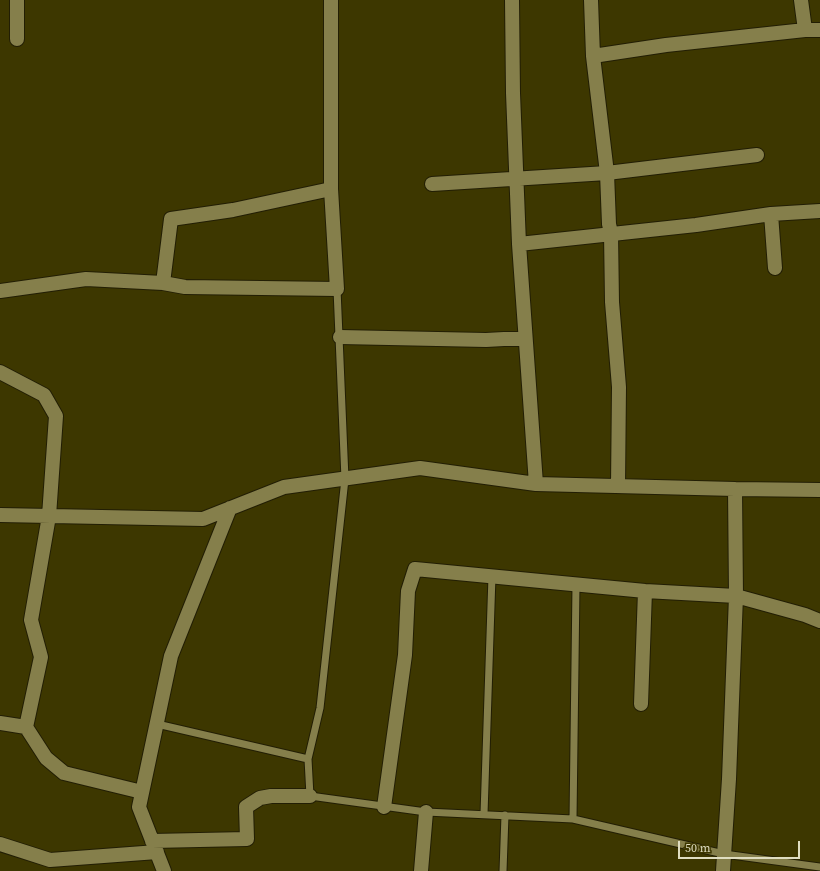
<!DOCTYPE html>
<html>
<head>
<meta charset="utf-8">
<style>
  body { margin:0 }
  #map { position:relative; width:820px; height:871px; overflow:hidden; background:#3d3700; font-family:"Source Serif 4",serif }
  canvas { display:block }
  .scale { position:absolute; left:678px; top:841px; width:122px; height:18px; box-sizing:border-box; border:2px solid #dfddc1; border-top:0; padding-left:5px; font-size:12px; line-height:14px; white-space:nowrap; color:#dfddc1; -webkit-text-stroke:3px #3d3700; paint-order:stroke }
</style>
</head>
<body>
<div id="map">
<canvas width="820" height="871"></canvas>
<div class="scale">50 m</div>
</div>
<script>
const ctx = document.querySelector('canvas').getContext('2d');
ctx.lineJoin = 'round';
function toPath(rows) {
  const path = new Path2D();
  for (const r of rows) {
    path.moveTo(r[0], r[1]);
    for (let i = 2; i < r.length; i += 2) path.lineTo(r[i], r[i + 1]);
  }
  return path;
}
function stroke(path, color, width, dash) {
  ctx.strokeStyle = color;
  ctx.lineWidth = width;
  ctx.lineCap = dash ? 'butt' : 'round';
  ctx.setLineDash(dash || []);
  ctx.stroke(path);
}
const lane = toPath([
  [337,289,345,479,320,708,308,759,310,796,426,812,573,819,724,854,820,867],
  [157,724,308,759],
  [484,814,492,576],
  [573,819,576,585],
  [503,871,505,815]
]);
const street = toPath([
  [512,0,513,93,519,244,536,484,735,489,736,596,729,779,723,871],
  [591,0,593,56,607,173,609,224,611,233,612,302,619,387,618,486],
  [801,0,805,30],
  [17,39,17,0],
  [593,56,666,45,805,30,820,30],
  [432,184,607,173,757,155],
  [771,214,775,268],
  [519,244,696,225,771,214,820,211],
  [163,283,171,219,233,210,331,189],
  [0,291,86,279,163,283,185,287,337,289,331,189,331,0],
  [340,337,486,340,504,339,525,339],
  [0,372,44,395,56,416,49,516,31,620,41,657,26,727],
  [735,489,820,490],
  [0,515,203,519,284,487,420,468,536,484],
  [641,704,645,591],
  [0,723,26,727,46,758,64,773,142,792],
  [384,807,405,655,408,591,415,569,645,591,736,596,805,615,820,621],
  [152,841,247,839,246,807,260,798,271,796,310,796],
  [0,844,50,860,157,852],
  [164,871,139,807,171,656,230,508],
  [421,871,426,812]
]);
stroke(lane, '#221e04', 9);
stroke(street, '#221e04', 16);
stroke(lane, '#857f4b', 7);
stroke(street, '#857f4b', 14);
</script>
</body>
</html>
